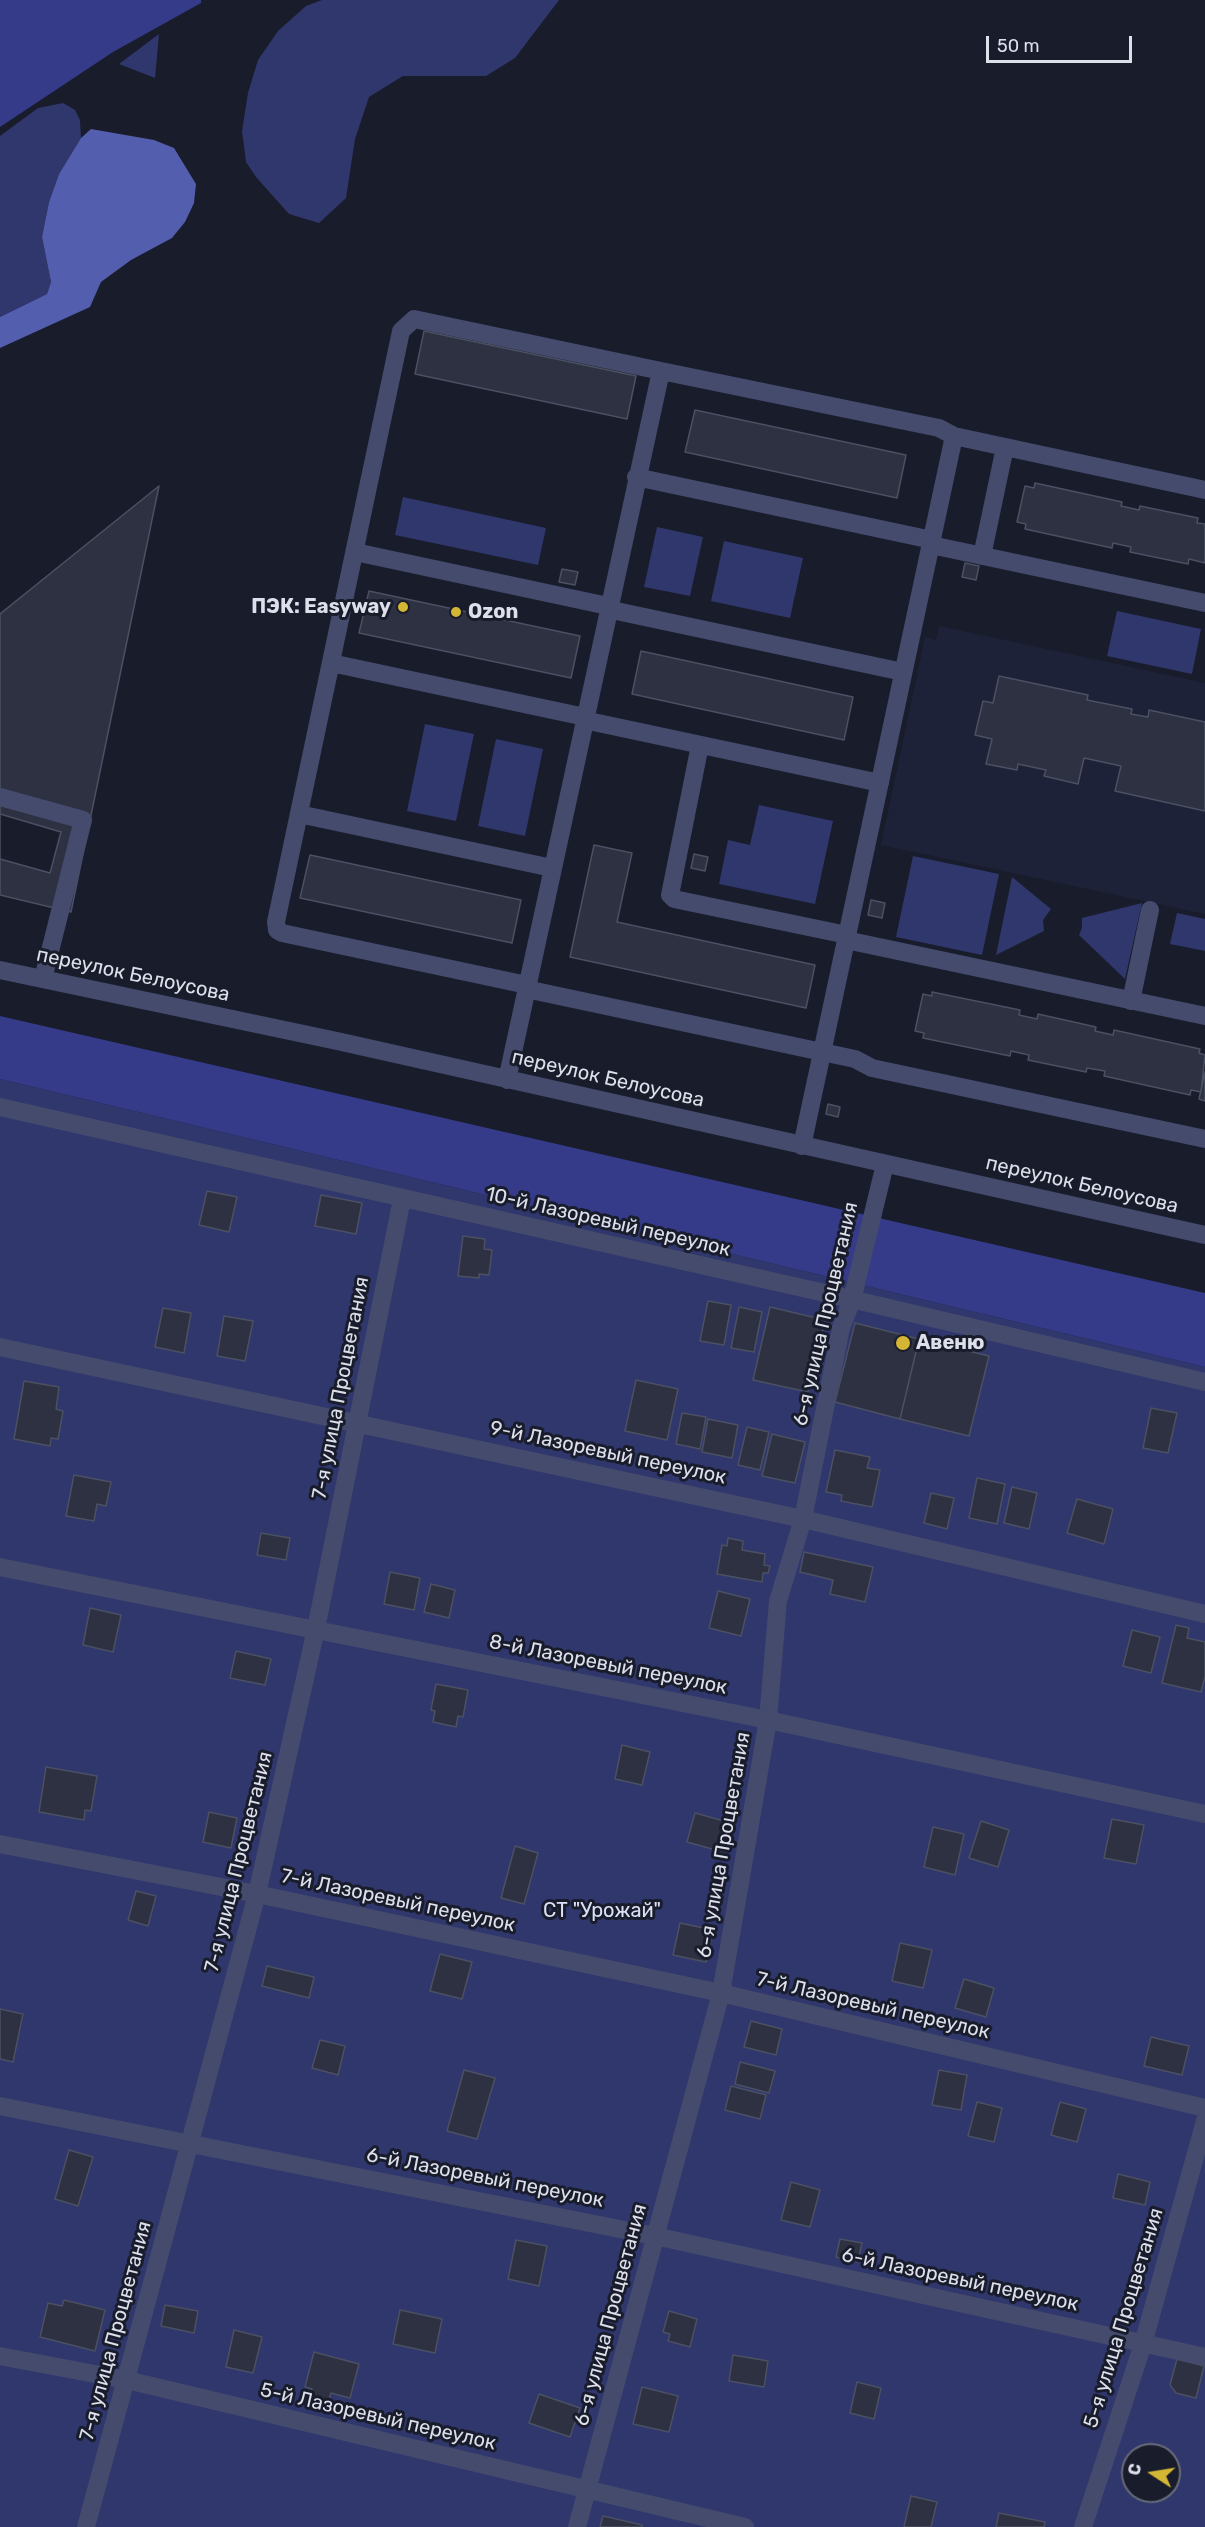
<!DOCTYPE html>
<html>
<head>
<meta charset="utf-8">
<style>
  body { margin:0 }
  #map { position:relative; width:1205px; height:2527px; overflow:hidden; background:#181c2b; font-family:Rubik,sans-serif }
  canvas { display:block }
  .north { position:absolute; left:1121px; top:2443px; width:60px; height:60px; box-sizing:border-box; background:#181c2b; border:2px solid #676a78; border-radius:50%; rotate:282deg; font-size:16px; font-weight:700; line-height:24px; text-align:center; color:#dde0eb }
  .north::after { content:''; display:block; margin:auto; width:21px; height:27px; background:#d4b635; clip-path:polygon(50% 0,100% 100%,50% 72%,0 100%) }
  .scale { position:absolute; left:986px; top:36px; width:146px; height:27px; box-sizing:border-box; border:3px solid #dde0eb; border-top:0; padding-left:8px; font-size:18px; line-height:21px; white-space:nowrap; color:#dde0eb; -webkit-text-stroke:4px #181c2b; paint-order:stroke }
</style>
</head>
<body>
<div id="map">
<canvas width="1205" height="2527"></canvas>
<div class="north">С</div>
<div class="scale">50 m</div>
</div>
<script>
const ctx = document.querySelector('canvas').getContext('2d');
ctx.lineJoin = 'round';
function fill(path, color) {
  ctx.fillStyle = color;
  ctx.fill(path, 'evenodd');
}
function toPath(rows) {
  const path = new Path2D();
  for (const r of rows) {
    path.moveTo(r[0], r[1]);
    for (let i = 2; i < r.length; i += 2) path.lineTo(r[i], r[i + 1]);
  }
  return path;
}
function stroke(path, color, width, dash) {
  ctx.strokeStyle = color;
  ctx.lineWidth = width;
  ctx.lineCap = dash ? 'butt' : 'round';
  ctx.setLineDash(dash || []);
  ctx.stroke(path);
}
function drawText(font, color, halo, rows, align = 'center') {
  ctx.font = font + ' Rubik,sans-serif';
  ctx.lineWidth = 6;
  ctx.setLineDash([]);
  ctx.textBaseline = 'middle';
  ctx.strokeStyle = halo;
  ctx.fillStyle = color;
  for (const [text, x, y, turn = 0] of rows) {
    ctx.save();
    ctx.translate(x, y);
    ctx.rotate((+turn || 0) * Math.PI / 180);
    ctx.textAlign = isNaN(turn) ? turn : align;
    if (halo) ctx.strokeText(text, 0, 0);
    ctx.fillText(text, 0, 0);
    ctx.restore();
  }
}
const built = toPath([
  [939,626,1205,683,1205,914,881,845,925,637,936,640]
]);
const green = toPath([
  [322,0,559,0,515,58,486,76,403,76,369,97,355,139,346,198,319,223,289,214,256,177,246,162,242,131,248,93,258,60,278,31,306,6],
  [159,34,155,78,119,64],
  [63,103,75,110,80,120,81,138,59,174,49,202,42,237,51,282,47,294,0,317,0,136,38,108],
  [403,497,546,528,538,565,395,535],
  [657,527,703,537,690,596,644,587],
  [724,541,803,558,790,618,711,601],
  [1117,611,1201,629,1192,674,1107,656],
  [425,724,474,734,456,821,407,811],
  [496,739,543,749,525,836,478,826],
  [759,805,833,821,815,904,719,884,728,840,750,845],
  [913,856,999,874,982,955,896,937],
  [1012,877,1051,909,1043,920,1044,931,996,955],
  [1142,903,1125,979,1079,935,1082,928,1082,918],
  [1177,913,1205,919,1205,951,1170,944],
  [0,1079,1205,1367,1205,2527,0,2527],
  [1133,2455,1169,2455,1169,2491,1133,2491]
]);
const forest = toPath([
  [0,0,201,0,201,3,113,52,0,127],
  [0,1016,1205,1293,1205,1367,0,1079]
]);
const water = toPath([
  [91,129,154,140,174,148,196,184,194,203,185,222,172,238,131,260,101,282,90,307,0,348,0,317,47,294,51,282,42,237,49,202,59,174,81,138]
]);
const building = toPath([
  [424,331,636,376,627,419,415,374,424,331],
  [695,410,906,455,897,498,685,452,695,410],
  [1035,483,1122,502,1121,506,1139,510,1140,506,1198,518,1197,523,1205,524,1205,563,1189,559,1188,564,1130,552,1131,547,1113,543,1112,548,1025,529,1026,524,1017,522,1025,486,1034,488,1035,483],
  [159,486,71,912,0,895,0,614,159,486],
  [965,563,979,566,976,580,962,577,965,563],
  [562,569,578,572,575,585,559,582,562,569],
  [369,591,580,636,571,678,359,633,369,591],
  [641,651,853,697,844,740,632,694,641,651],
  [999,676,1088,695,1087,700,1132,709,1131,714,1148,717,1149,710,1205,722,1205,811,1115,791,1121,766,1084,758,1078,784,1044,776,1046,770,1018,764,1017,770,986,764,992,739,975,735,983,701,993,703,999,676],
  [0,814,61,832,50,873,0,859,0,814],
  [594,845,632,853,617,922,815,965,806,1008,570,957,594,845],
  [694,854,708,857,705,871,691,868,694,854],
  [310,855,521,900,512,943,300,898,310,855],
  [871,900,885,903,882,918,868,915,871,900],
  [932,992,1020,1010,1019,1015,1037,1019,1038,1014,1096,1027,1095,1031,1113,1035,1114,1030,1200,1049,1199,1053,1205,1055,1201,1092,1191,1090,1190,1095,1104,1076,1105,1071,1087,1068,1086,1072,1028,1060,1029,1055,1011,1051,1010,1056,923,1038,924,1033,915,1031,923,994,932,996,932,992],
  [1205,1072,1205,1101,1199,1099,1205,1072],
  [828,1104,840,1107,838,1117,826,1114,828,1104],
  [207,1191,237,1197,229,1232,199,1225,207,1191],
  [321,1195,362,1203,356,1234,315,1226,321,1195],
  [463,1236,485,1239,484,1249,492,1250,489,1275,479,1274,479,1278,458,1276,463,1236],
  [708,1301,731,1305,724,1345,700,1341,708,1301],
  [739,1307,762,1312,754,1352,731,1348,739,1307],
  [770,1307,825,1320,808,1392,753,1380,770,1307],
  [163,1308,191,1313,184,1353,155,1347,163,1308],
  [224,1316,253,1321,245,1361,217,1356,224,1316],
  [855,1323,919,1339,900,1419,835,1402,855,1323],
  [919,1339,989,1356,969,1436,900,1419,919,1339],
  [636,1380,678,1389,667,1440,625,1431,636,1380],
  [24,1381,59,1387,56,1409,63,1411,58,1439,51,1438,50,1446,14,1439,24,1381],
  [1151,1408,1177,1413,1168,1453,1143,1448,1151,1408],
  [682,1413,706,1417,700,1449,676,1444,682,1413],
  [708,1419,738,1425,732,1458,702,1452,708,1419],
  [747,1427,769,1432,760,1470,738,1465,747,1427],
  [772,1434,805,1442,795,1483,762,1476,772,1434],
  [835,1450,870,1457,867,1468,880,1470,872,1507,841,1501,842,1495,826,1492,835,1450],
  [74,1475,111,1482,106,1506,97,1504,94,1521,66,1516,74,1475],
  [977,1478,1005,1484,997,1524,969,1518,977,1478],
  [1012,1487,1037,1493,1029,1529,1004,1523,1012,1487],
  [931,1493,954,1498,947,1529,924,1523,931,1493],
  [1077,1499,1113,1509,1104,1544,1067,1533,1077,1499],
  [261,1533,290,1538,286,1560,257,1555,261,1533],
  [728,1538,743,1541,742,1550,765,1554,764,1565,770,1566,768,1573,763,1573,762,1582,717,1574,722,1545,727,1546,728,1538],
  [804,1552,873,1567,865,1602,830,1594,833,1580,800,1572,804,1552],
  [390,1572,420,1578,414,1610,384,1604,390,1572],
  [431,1584,455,1590,449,1618,424,1612,431,1584],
  [718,1591,750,1599,741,1636,709,1628,718,1591],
  [90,1608,121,1615,113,1652,83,1645,90,1608],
  [1176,1625,1189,1628,1187,1638,1205,1642,1205,1677,1201,1692,1162,1683,1176,1625],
  [1132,1630,1160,1637,1151,1673,1123,1666,1132,1630],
  [236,1651,271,1659,265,1685,230,1678,236,1651],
  [436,1684,468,1690,463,1717,458,1716,456,1727,433,1722,435,1711,431,1710,436,1684],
  [622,1745,650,1752,642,1785,615,1779,622,1745],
  [46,1767,97,1776,91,1811,85,1810,84,1820,39,1812,46,1767],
  [209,1812,237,1818,231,1848,203,1842,209,1812],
  [695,1813,731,1823,723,1852,687,1842,695,1813],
  [1112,1819,1144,1825,1136,1864,1104,1858,1112,1819],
  [981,1821,1009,1830,998,1867,969,1858,981,1821],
  [933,1827,964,1834,955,1875,924,1867,933,1827],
  [515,1846,538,1853,524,1904,501,1898,515,1846],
  [136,1891,156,1896,148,1926,128,1920,136,1891],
  [680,1923,713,1930,706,1962,673,1955,680,1923],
  [900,1943,932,1950,923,1988,892,1981,900,1943],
  [440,1954,472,1962,462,1999,430,1991,440,1954],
  [267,1966,314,1977,309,1998,262,1986,267,1966],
  [964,1979,994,1988,986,2017,955,2008,964,1979],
  [0,2009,23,2014,13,2062,0,2059,0,2009],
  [751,2021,782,2029,776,2055,744,2047,751,2021],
  [1151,2037,1189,2046,1182,2075,1144,2066,1151,2037],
  [320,2040,345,2046,338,2075,312,2068,320,2040],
  [740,2062,775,2071,769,2093,735,2084,740,2062],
  [464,2070,495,2078,477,2139,447,2131,464,2070],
  [939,2070,967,2075,961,2110,932,2105,939,2070],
  [731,2086,766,2095,760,2119,725,2110,731,2086],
  [977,2102,1002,2108,994,2142,968,2136,977,2102],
  [1060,2102,1086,2109,1077,2142,1051,2135,1060,2102],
  [69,2150,93,2157,78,2206,55,2199,69,2150],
  [1118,2174,1150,2182,1145,2205,1113,2198,1118,2174],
  [791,2182,820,2190,810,2227,781,2220,791,2182],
  [840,2239,862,2243,858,2262,836,2257,840,2239],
  [516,2240,547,2246,539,2286,508,2279,516,2240],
  [64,2300,105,2310,95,2351,40,2337,48,2303,62,2306,64,2300],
  [165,2305,198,2311,194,2333,161,2326,165,2305],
  [400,2310,442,2319,435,2353,393,2344,400,2310],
  [669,2311,697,2319,690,2347,668,2341,670,2334,663,2332,669,2311],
  [234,2330,262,2337,253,2373,226,2367,234,2330],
  [314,2352,359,2364,350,2398,331,2393,328,2403,310,2398,312,2389,305,2387,314,2352],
  [733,2355,768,2361,764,2387,729,2381,733,2355],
  [1177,2359,1204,2366,1196,2398,1176,2393,1170,2385,1177,2359],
  [857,2382,881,2388,874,2419,850,2413,857,2382],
  [642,2387,678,2396,669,2432,633,2424,642,2387],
  [539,2394,580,2408,570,2437,529,2423,539,2394],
  [911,2496,937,2502,931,2527,904,2527,911,2496],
  [999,2513,1045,2522,1044,2527,996,2527,999,2513],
  [603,2516,642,2525,642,2527,600,2527,603,2516]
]);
const minor = toPath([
  [636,477,932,540],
  [931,545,1205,603],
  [355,552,608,606],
  [982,556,1005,447],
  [607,609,903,672],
  [331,663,585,717],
  [584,720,880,783],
  [700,745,670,895,674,899,847,935],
  [0,797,83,820,43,979],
  [299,814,552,868],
  [846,940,1205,1016],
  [0,970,337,1041,1205,1235],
  [527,985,282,933,277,930,276,922,401,331,414,319,661,371],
  [526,989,855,1059,872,1068,1205,1139],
  [1131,1001,1150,910],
  [507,1080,661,371,939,428,954,436],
  [0,1107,838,1296,1205,1382],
  [802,1146,954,436,1205,490],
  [0,1347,803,1519,1205,1614],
  [0,1567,768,1720,1205,1814],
  [0,1844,257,1894,721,1993,1205,2108],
  [0,2106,655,2236,1205,2357],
  [0,2356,127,2380,745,2527],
  [86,2527,257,1894,316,1629,402,1199],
  [577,2527,721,1993,768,1720,778,1601,803,1519,841,1328,852,1300,885,1164],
  [1083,2527,1143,2344,1205,2121]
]);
const markers = [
  [403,607,6,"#d4b635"],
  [456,612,6,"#d4b635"],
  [903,1343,8,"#d4b635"]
];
const poiNames = [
  ["ПЭК: Easyway",391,607,"right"],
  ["Ozon",468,612],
  ["Авеню",916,1343]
];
const streetNames = [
  ["переулок Белоусова",133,975,12],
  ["переулок Белоусова",608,1079,13],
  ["переулок Белоусова",1082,1185,13],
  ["10-й Лазоревый переулок",608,1222,13],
  ["6-я улица Процветания",826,1314,-77],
  ["7-я улица Процветания",341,1388,-79],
  ["9-й Лазоревый переулок",608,1453,12],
  ["8-й Лазоревый переулок",608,1665,11],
  ["6-я улица Процветания",724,1845,-80],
  ["7-я улица Процветания",239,1862,-76],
  ["7-й Лазоревый переулок",398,1901,12],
  ["7-й Лазоревый переулок",873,2006,13],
  ["6-й Лазоревый переулок",485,2178,11],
  ["6-й Лазоревый переулок",960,2280,12],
  ["6-я улица Процветания",611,2315,-75],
  ["5-я улица Процветания",1124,2318,-73],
  ["7-я улица Процветания",116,2331,-75],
  ["5-й Лазоревый переулок",378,2417,13]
];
const parkNames = [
  ["СТ \"Урожай\"",602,1911]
];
fill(built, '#1e2238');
fill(green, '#30376d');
fill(forest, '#353b89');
fill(water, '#535eaf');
fill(building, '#2d3142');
stroke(building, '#4b5062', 1.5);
stroke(minor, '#444b6d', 18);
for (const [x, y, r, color] of markers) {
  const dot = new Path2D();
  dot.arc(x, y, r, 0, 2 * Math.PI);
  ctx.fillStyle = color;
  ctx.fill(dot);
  stroke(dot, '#181c2b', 2);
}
drawText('bold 20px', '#dde0eb', '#181c2b', poiNames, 'left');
drawText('20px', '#dde0eb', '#181c2b', streetNames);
drawText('20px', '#dbe0f7', '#181c2b', parkNames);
</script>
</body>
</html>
